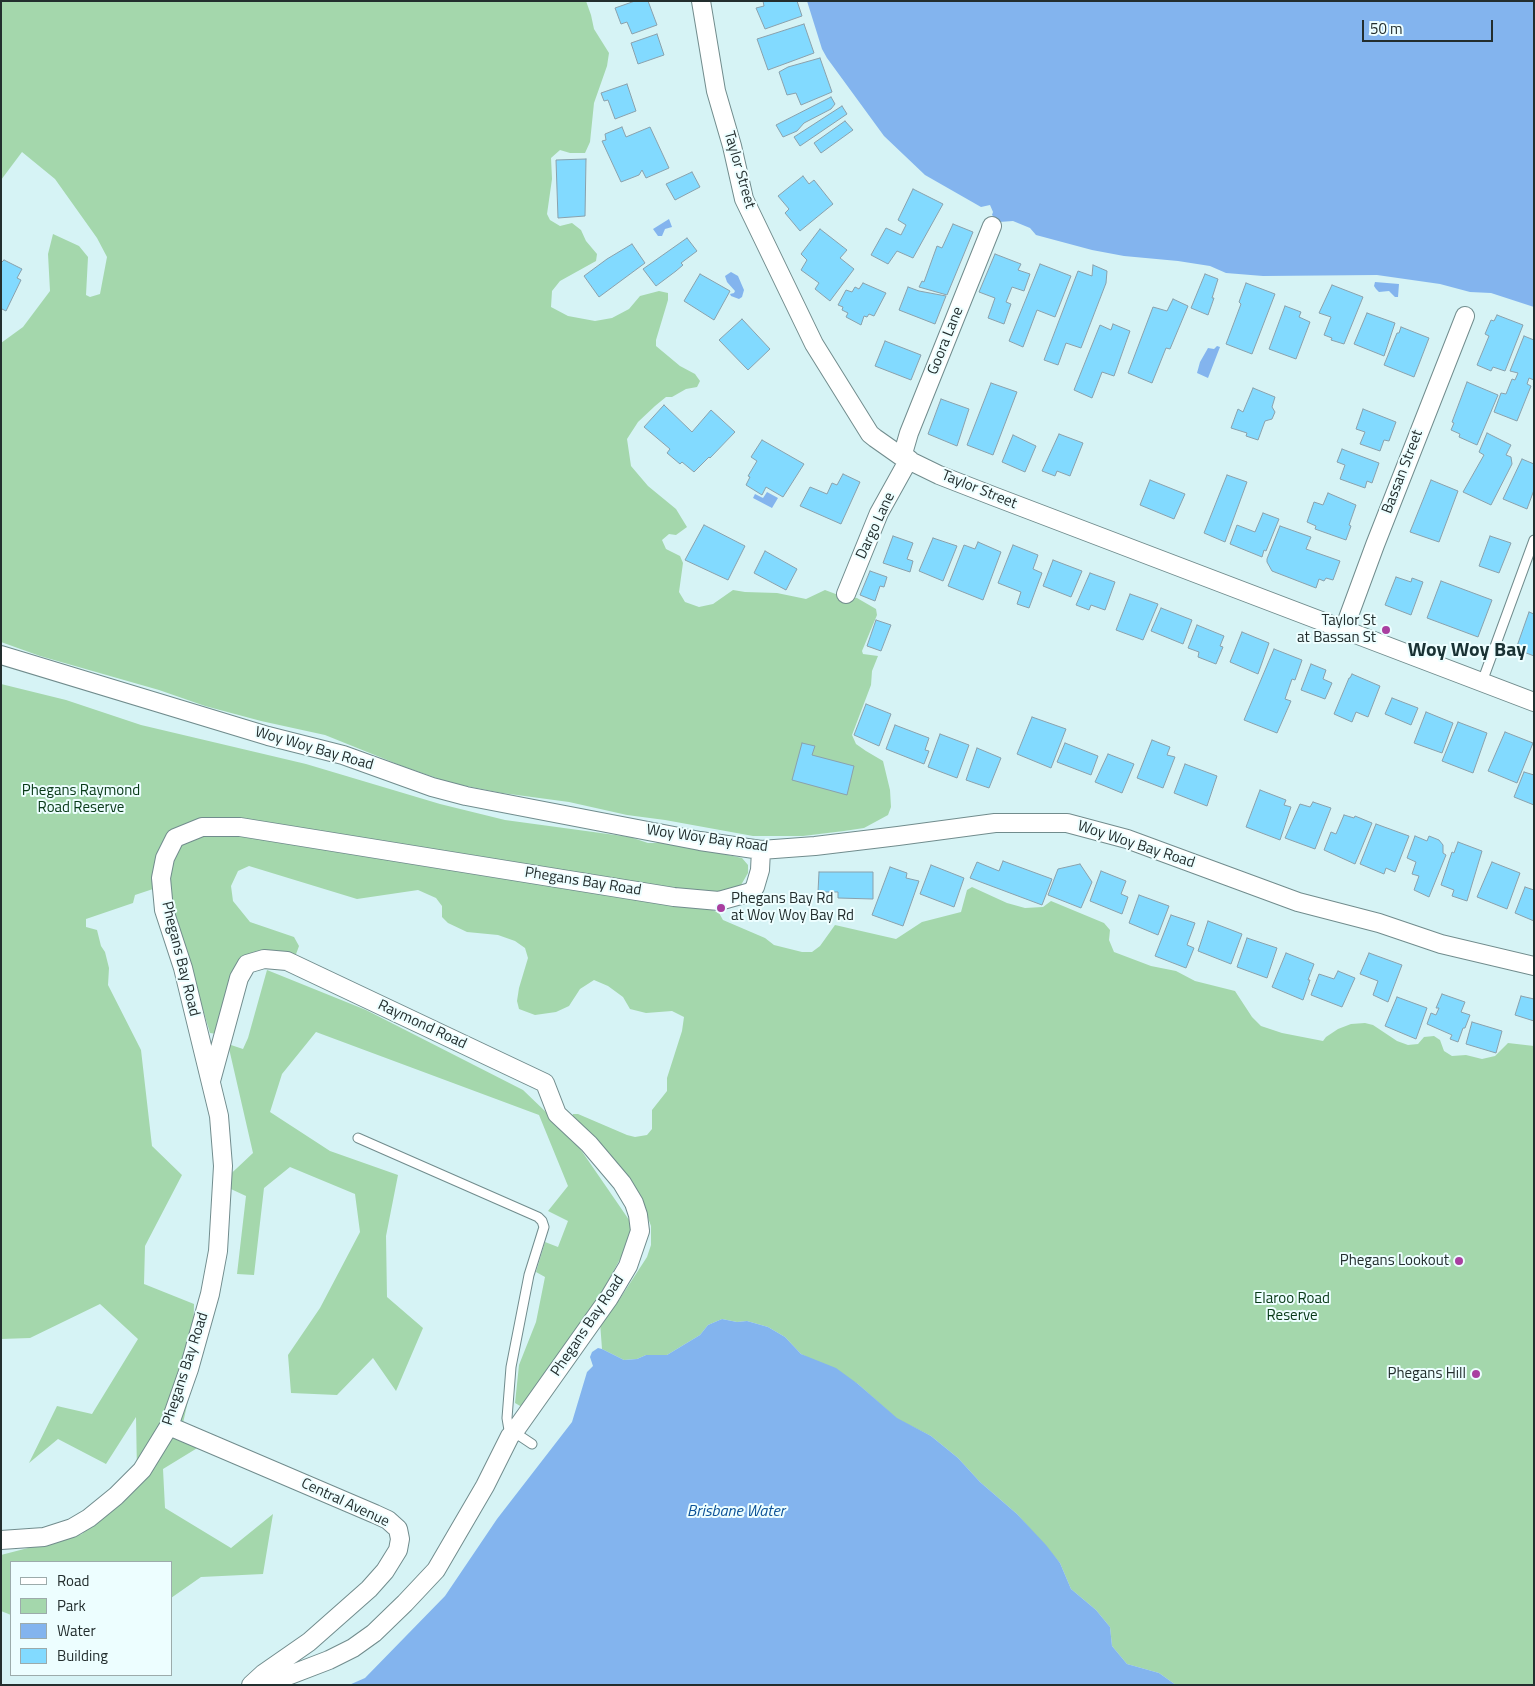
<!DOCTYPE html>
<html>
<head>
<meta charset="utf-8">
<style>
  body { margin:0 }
  #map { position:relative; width:1535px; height:1686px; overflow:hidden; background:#d6f3f5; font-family:"Titillium Web",sans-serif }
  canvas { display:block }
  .frame { position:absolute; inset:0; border:2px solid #232e2e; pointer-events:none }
  .legend { position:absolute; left:10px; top:1561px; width:162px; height:115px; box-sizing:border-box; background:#edfeff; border:1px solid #9cabab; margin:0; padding:6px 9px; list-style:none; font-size:15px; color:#232e2e }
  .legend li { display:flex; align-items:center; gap:10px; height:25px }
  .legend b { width:25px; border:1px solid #9cabab }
  .scale { position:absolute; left:1362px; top:20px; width:131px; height:22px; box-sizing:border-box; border:2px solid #232e2e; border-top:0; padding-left:6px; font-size:15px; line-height:18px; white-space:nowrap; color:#232e2e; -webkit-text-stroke:4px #edfeff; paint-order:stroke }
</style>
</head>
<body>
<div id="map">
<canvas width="1535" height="1686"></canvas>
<div class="frame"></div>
<ul class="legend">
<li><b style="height:6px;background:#fff"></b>Road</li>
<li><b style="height:14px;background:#a4d7ac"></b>Park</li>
<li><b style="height:14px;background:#83b4ee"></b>Water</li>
<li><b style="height:14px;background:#82daff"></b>Building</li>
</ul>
<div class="scale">50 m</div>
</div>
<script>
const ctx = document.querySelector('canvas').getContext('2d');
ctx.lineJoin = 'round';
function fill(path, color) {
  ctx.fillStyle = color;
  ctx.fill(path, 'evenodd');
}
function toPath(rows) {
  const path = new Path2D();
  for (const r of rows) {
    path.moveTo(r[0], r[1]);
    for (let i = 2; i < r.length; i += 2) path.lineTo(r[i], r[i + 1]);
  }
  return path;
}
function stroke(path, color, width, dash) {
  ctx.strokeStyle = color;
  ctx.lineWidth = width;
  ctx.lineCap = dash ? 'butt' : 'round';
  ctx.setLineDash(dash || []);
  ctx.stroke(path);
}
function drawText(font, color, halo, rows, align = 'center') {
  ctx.font = font + ' "Titillium Web",sans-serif';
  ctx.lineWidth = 4;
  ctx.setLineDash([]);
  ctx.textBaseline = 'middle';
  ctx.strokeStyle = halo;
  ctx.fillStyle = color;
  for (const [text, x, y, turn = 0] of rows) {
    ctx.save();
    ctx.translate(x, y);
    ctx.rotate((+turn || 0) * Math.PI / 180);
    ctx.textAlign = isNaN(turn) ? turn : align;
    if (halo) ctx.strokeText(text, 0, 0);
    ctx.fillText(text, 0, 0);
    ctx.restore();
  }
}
const green = toPath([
  [1,1,586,1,591,15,594,29,609,53,607,66,594,103,590,142,585,153,570,153,560,150,551,158,552,179,547,214,550,220,560,226,572,223,581,230,586,241,597,254,596,261,560,281,552,291,551,307,568,316,595,321,612,318,629,309,640,296,659,291,668,293,668,300,656,340,656,346,680,366,695,374,700,381,697,387,686,389,672,397,666,397,655,406,638,422,627,439,631,466,648,486,676,509,687,527,676,535,669,534,662,540,666,549,680,556,683,563,679,592,685,602,699,607,713,604,733,590,745,592,777,593,806,599,825,590,841,596,857,598,876,609,877,615,862,651,863,654,878,656,872,671,871,685,852,735,856,744,866,751,883,761,890,790,891,807,888,815,864,828,844,831,803,836,753,836,665,820,627,815,569,802,502,793,451,783,402,766,325,735,261,721,205,706,159,690,40,656,1,642,1,343,23,327,50,291,48,254,53,234,79,246,88,257,86,295,90,297,100,294,107,257,97,238,55,179,22,152,1,180],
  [1,684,66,700,141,725,306,764,440,804,505,820,630,837,648,843,665,843,705,850,742,858,748,865,748,873,741,885,732,892,714,894,198,821,155,875,153,889,135,895,133,903,86,919,86,927,97,930,101,946,105,952,109,968,108,985,141,1050,152,1146,182,1175,145,1246,144,1284,194,1304,192,1383,183,1423,212,1439,163,1469,165,1508,231,1548,273,1514,263,1574,201,1577,171,1598,171,1562,11,1562,11,1615,1,1611,1,1555,82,1534,137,1472,136,1417,106,1464,58,1439,29,1463,57,1406,92,1414,138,1339,100,1304,30,1338,1,1339],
  [202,833,239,834,701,905,719,913,723,920,765,938,774,945,802,952,812,952,820,946,835,925,896,939,922,922,961,912,967,890,972,887,1007,903,1025,908,1043,907,1051,901,1104,923,1110,930,1109,940,1114,952,1151,966,1176,971,1195,981,1235,991,1252,1017,1261,1026,1282,1033,1323,1041,1326,1037,1338,1029,1351,1024,1365,1023,1373,1025,1397,1041,1408,1045,1418,1044,1424,1037,1434,1036,1440,1040,1444,1051,1452,1056,1466,1055,1482,1059,1495,1056,1508,1043,1534,1046,1534,1685,1176,1685,1159,1673,1127,1664,1112,1646,1110,1627,1096,1610,1071,1589,1060,1563,1017,1514,980,1482,958,1458,931,1436,897,1419,858,1384,801,1354,785,1337,768,1327,747,1321,737,1322,722,1319,708,1325,700,1335,667,1355,646,1355,637,1359,624,1360,602,1349,600,1322,619,1300,647,1257,651,1245,651,1226,639,1193,602,1146,572,1117,573,1114,578,1114,627,1135,635,1137,647,1135,652,1129,652,1110,667,1091,667,1078,682,1031,684,1017,672,1011,646,1013,630,1009,623,997,608,986,594,980,580,989,569,1006,556,1012,535,1015,519,1009,517,1001,519,988,528,958,525,948,515,941,498,935,467,932,448,923,442,917,442,906,436,898,418,890,357,899,249,866,238,871,231,886,233,901,250,922,294,937,299,946,295,957,255,953,217,1034,210,1033,170,900,168,877,171,857,179,844],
  [267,970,366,1010,523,1090,572,1137,636,1230,591,1312,522,1407,515,1403,519,1365,536,1322,545,1277,536,1272,545,1242,558,1247,568,1221,548,1211,568,1186,539,1115,316,1032,282,1074,270,1112,330,1151,398,1175,386,1236,387,1297,423,1328,396,1391,373,1358,337,1395,291,1393,288,1355,320,1308,360,1232,355,1194,290,1167,264,1188,254,1275,237,1274,246,1196,220,1184,253,1153,228,1044,243,1049,248,1038]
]);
const water = toPath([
  [807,1,1534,1,1534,307,1491,293,1470,292,1440,284,1377,275,1263,276,1226,273,1210,266,1178,261,1124,256,1092,250,1036,235,1030,228,1013,221,999,222,992,215,993,212,990,205,981,207,925,175,884,136,827,58,822,49],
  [669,219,672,227,665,229,662,236,658,236,653,229],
  [731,272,738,276,744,290,742,297,739,299,731,296,730,294,734,293,735,291,727,282,725,276],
  [1375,282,1399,284,1398,297,1395,297,1389,291,1379,292,1376,289,1374,286],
  [1217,346,1220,347,1208,378,1197,373,1200,362,1208,348,1214,349],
  [767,492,778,498,772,508,753,498,755,494,763,498],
  [722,1319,737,1322,747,1321,768,1327,785,1337,801,1354,836,1368,858,1384,897,1418,931,1436,958,1458,980,1482,1017,1514,1046,1545,1060,1563,1071,1589,1096,1610,1110,1627,1112,1646,1127,1664,1159,1673,1176,1685,349,1685,365,1678,445,1596,497,1519,572,1422,587,1372,593,1366,590,1357,592,1352,598,1348,602,1349,624,1360,637,1359,646,1355,667,1355,700,1335,708,1325]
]);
const building = toPath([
  [635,1,648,1,657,25,632,34,627,22,621,24,615,8,635,1],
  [763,1,797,1,802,16,765,29,756,8,764,6,763,1],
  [804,24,814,53,768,70,757,39,804,24],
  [657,34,664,55,638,64,631,43,657,34],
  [820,58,832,92,801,105,796,93,787,95,779,72,788,67,820,58],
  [627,84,636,111,615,119,608,100,604,101,601,93,627,84],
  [831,97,835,104,831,109,804,123,797,131,783,137,776,125,831,97],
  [842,106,847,114,800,146,794,137,842,106],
  [845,121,853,130,821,153,814,143,845,121],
  [622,127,626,137,650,127,669,168,646,178,642,170,639,175,621,182,602,141,606,140,605,134,622,127],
  [586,159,585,216,558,218,556,160,586,159],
  [692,172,700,187,675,200,666,184,692,172],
  [803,176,809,184,814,180,833,204,800,231,785,213,789,209,778,196,803,176],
  [913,189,943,204,913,258,897,251,888,264,871,255,886,228,901,235,906,225,898,220,913,189],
  [953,224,973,232,947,295,919,287,922,281,924,282,937,246,942,248,953,224],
  [820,229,847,250,840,258,854,269,830,301,815,289,819,283,801,270,807,260,801,254,820,229],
  [687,238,697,251,681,263,683,265,676,271,656,286,643,269,687,238],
  [632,244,645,263,599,297,584,276,607,259,632,244],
  [995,254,1021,264,1018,270,1030,274,1024,291,1012,287,1006,302,1011,304,1004,324,988,318,995,298,979,292,995,254],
  [4,260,22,269,17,278,21,280,6,311,2,309,1,311,1,263,4,260],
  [1040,264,1071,276,1055,317,1037,310,1023,347,1009,341,1040,264],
  [1093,265,1107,271,1106,283,1081,348,1066,343,1058,365,1044,360,1078,271,1092,276,1093,265],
  [700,274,730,291,714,320,684,301,700,274],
  [1205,274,1218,279,1212,298,1214,298,1208,315,1191,308,1205,274],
  [863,283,886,293,874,316,869,314,867,317,864,316,861,325,846,317,848,313,842,310,843,307,838,305,846,290,852,292,855,287,859,289,863,283],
  [1246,283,1275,294,1252,354,1226,344,1241,304,1239,302,1246,283],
  [1332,285,1363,297,1344,344,1331,340,1332,338,1324,335,1331,317,1319,313,1332,285],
  [908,287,919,291,946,296,935,324,899,310,908,287],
  [1173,299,1188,306,1170,349,1166,348,1152,383,1128,373,1153,307,1167,311,1173,299],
  [1285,306,1301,312,1299,317,1310,322,1296,359,1269,349,1285,306],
  [1367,313,1395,323,1384,356,1354,344,1367,313],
  [1497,315,1523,325,1505,371,1493,367,1491,371,1477,365,1489,336,1485,334,1491,320,1494,321,1497,315],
  [742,319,770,349,748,370,719,340,742,319],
  [1113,324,1130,331,1114,376,1102,372,1092,398,1074,390,1100,325,1111,330,1113,324],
  [1401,327,1429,338,1414,377,1384,365,1397,333,1399,333,1401,327],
  [1524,336,1534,340,1534,380,1529,378,1527,384,1531,386,1517,421,1494,412,1501,393,1506,394,1512,379,1515,380,1518,373,1510,371,1524,336],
  [885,341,921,355,911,380,875,366,885,341],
  [1467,382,1498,395,1477,445,1459,437,1460,434,1451,430,1454,423,1452,422,1467,382],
  [991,383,1017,392,993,455,967,445,991,383],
  [1253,388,1275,397,1272,407,1275,412,1272,419,1265,421,1258,440,1246,436,1247,433,1231,428,1238,409,1243,412,1253,388],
  [941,399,969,409,957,446,928,434,941,399],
  [664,405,692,432,711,410,735,432,710,458,709,457,694,472,682,462,680,464,667,453,670,449,644,427,664,405],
  [1363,409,1396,422,1389,441,1384,440,1380,451,1360,444,1365,432,1356,429,1363,409],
  [1487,433,1511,445,1506,455,1511,457,1512,464,1491,505,1463,492,1484,455,1479,452,1487,433],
  [1059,434,1083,443,1070,476,1057,471,1055,476,1042,471,1059,434],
  [1013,435,1036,446,1025,472,1002,462,1013,435],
  [762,440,804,464,783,497,766,487,762,495,746,485,750,477,748,476,757,461,751,457,762,440],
  [1342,449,1379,463,1372,483,1367,481,1365,488,1340,479,1345,465,1337,462,1342,449],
  [1522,459,1534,464,1534,490,1527,509,1503,499,1522,459],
  [843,474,860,482,841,524,800,506,810,487,827,494,832,483,837,485,843,474],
  [1227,475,1247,482,1225,542,1204,533,1227,475],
  [1150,480,1185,494,1174,519,1140,505,1150,480],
  [1431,480,1458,491,1439,542,1410,532,1431,480],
  [1328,493,1356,505,1349,525,1351,526,1346,540,1315,529,1316,526,1307,522,1314,502,1323,505,1328,493],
  [1263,513,1279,519,1266,551,1264,550,1262,557,1230,544,1237,525,1255,532,1263,513],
  [704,525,745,546,728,580,685,560,704,525],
  [1280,526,1311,537,1306,549,1340,561,1333,580,1326,578,1324,581,1319,579,1316,588,1272,571,1267,562,1267,559,1280,526],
  [893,536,913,543,907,559,913,561,910,572,883,563,893,536],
  [1490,536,1511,543,1499,573,1479,566,1490,536],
  [933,538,957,546,943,581,919,571,933,538],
  [978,542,1001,552,983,600,948,586,964,545,975,549,978,542],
  [1013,545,1038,555,1033,569,1042,573,1029,608,1017,604,1021,592,998,583,1013,545],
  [765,551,797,569,786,590,754,573,765,551],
  [1053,560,1082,571,1071,597,1043,586,1053,560],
  [870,571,887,577,884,587,880,586,875,601,860,595,870,571],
  [1090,573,1115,582,1105,610,1091,605,1089,610,1076,605,1090,573],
  [1396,577,1411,582,1412,578,1423,582,1411,615,1385,605,1396,577],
  [1441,581,1492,600,1478,637,1427,618,1441,581],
  [1130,594,1158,604,1143,640,1116,630,1130,594],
  [1161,608,1192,620,1183,644,1151,631,1161,608],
  [1529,612,1534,614,1534,656,1516,649,1529,612],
  [876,620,891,625,881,651,867,646,876,620],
  [1197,625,1224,636,1220,646,1223,647,1216,664,1198,657,1199,652,1188,648,1197,625],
  [1242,632,1269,643,1258,674,1230,662,1242,632],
  [1274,649,1302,660,1295,680,1292,679,1285,699,1291,701,1277,733,1244,720,1274,649],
  [1311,664,1326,670,1323,679,1332,683,1325,699,1301,690,1311,664],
  [1352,674,1380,686,1368,717,1356,712,1352,722,1334,714,1349,678,1350,678,1352,674],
  [1392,698,1418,708,1411,725,1385,714,1392,698],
  [866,704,891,714,879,746,854,735,866,704],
  [1426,712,1453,723,1442,753,1414,743,1426,712],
  [1032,717,1066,729,1051,768,1017,754,1032,717],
  [1458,722,1487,733,1473,773,1442,761,1458,722],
  [895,725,929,738,925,750,929,751,924,764,886,749,895,725],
  [1505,732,1533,743,1517,783,1488,771,1505,732],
  [940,734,969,745,957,778,928,767,940,734],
  [1152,740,1170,747,1167,755,1175,757,1163,788,1137,778,1152,740],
  [802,743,815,746,812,755,854,766,847,795,792,780,802,743],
  [1065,743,1098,756,1091,775,1057,762,1065,743],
  [977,748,1001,758,989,788,966,780,977,748],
  [1108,754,1134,764,1122,793,1095,782,1108,754],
  [1185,764,1217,776,1207,806,1174,793,1185,764],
  [1524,772,1534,775,1534,805,1514,797,1524,772],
  [1260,790,1286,800,1284,805,1291,807,1280,840,1246,827,1260,790],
  [1313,802,1331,808,1315,849,1285,838,1300,804,1310,807,1313,802],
  [1344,815,1354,818,1355,816,1372,823,1355,864,1324,850,1331,832,1336,834,1344,815],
  [1376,824,1409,836,1395,872,1386,868,1384,874,1360,864,1376,824],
  [1415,836,1427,841,1429,836,1439,840,1443,845,1443,853,1446,855,1429,897,1414,890,1419,876,1412,874,1416,862,1407,858,1415,836],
  [1458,842,1482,851,1467,901,1452,896,1454,890,1441,885,1452,852,1454,853,1458,842],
  [1003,861,1052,879,1042,905,970,878,977,862,999,871,1003,861],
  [1492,862,1520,873,1507,909,1477,897,1492,862],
  [1080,864,1092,882,1081,908,1048,895,1058,869,1080,864],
  [931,865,964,878,954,907,920,894,931,865],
  [890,867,907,873,906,878,919,881,903,926,872,915,890,867],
  [1101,871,1126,881,1121,894,1128,897,1122,914,1090,901,1101,871],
  [819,872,873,872,873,899,838,898,838,892,818,892,819,872],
  [1525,887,1534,890,1534,921,1515,913,1525,887],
  [1139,895,1169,906,1158,935,1129,923,1139,895],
  [1171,915,1195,923,1187,945,1194,948,1186,968,1155,956,1171,915],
  [1208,921,1242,934,1231,964,1198,951,1208,921],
  [1247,938,1277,948,1267,978,1237,967,1247,938],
  [1286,953,1314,964,1308,980,1310,980,1303,1000,1272,987,1286,953],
  [1369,953,1402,965,1388,1002,1373,995,1378,981,1360,974,1369,953],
  [1338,971,1355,978,1342,1007,1311,995,1319,974,1334,979,1338,971],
  [1442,994,1465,1002,1461,1012,1470,1015,1465,1028,1463,1028,1458,1042,1450,1039,1452,1035,1427,1024,1431,1013,1436,1015,1439,1008,1436,1008,1442,994],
  [1521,996,1534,999,1534,1021,1515,1015,1521,996],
  [1397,997,1427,1008,1416,1039,1385,1026,1397,997],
  [1472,1022,1502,1031,1496,1053,1466,1044,1472,1022]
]);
const lane = toPath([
  [1482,682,1534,540],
  [358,1138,538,1217,542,1221,544,1227,529,1275,511,1367,507,1418,510,1436],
  [514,1432,532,1444]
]);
const street = toPath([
  [701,1,716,91,732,146,744,199,814,344,870,434,875,438,902,457,939,475,993,496,1534,702],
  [902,457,909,433,992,226],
  [846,594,879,513,909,459],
  [1344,629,1375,545,1465,316],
  [1,655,268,736,343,755,432,787,466,796,700,841,761,850,815,846,898,836,995,823,1067,823,1127,839,1298,902,1379,923,1441,944,1534,966],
  [211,1081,239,978,247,964,264,959,287,961,545,1083,557,1114,589,1144,622,1183,634,1203,638,1215,640,1231,628,1266,609,1298,514,1432,510,1436,485,1486,436,1570,405,1603,374,1633,353,1648,329,1660,264,1685],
  [169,1426,375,1514,388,1520,398,1529,400,1539,398,1550,385,1571,369,1589,309,1642,263,1674,251,1685],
  [1,1540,44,1537,72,1528,89,1518,116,1496,142,1470,169,1426,189,1369,210,1294,218,1251,223,1166,219,1116,183,968,164,910,161,878,165,858,175,838,202,827,240,827,674,897,719,901,751,892,755,887,760,870,761,850]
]);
const markers = [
  [1386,630,5,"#a93fa0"],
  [721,908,5,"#a93fa0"],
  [1459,1261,5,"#a93fa0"],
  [1476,1374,5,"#a93fa0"]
];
const streetNames = [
  ["Taylor Street",739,170,74],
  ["Goora Lane",946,341,-68],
  ["Bassan Street",1403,472,-69],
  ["Taylor Street",979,490,22],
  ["Dargo Lane",876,526,-65],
  ["Woy Woy Bay Road",314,749,16],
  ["Woy Woy Bay Road",707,839,8],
  ["Woy Woy Bay Road",1136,845,18],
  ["Phegans Bay Road",583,882,9],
  ["Phegans Bay Road",180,959,76],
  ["Raymond Road",422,1025,25],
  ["Phegans Bay Road",588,1326,-56],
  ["Phegans Bay Road",186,1369,-72],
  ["Central Avenue",345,1503,25]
];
const poiNames = [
  ["Taylor St",1376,621],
  ["at Bassan St",1376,638],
  ["Phegans Bay Rd",731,899,"left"],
  ["at Woy Woy Bay Rd",731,916,"left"],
  ["Phegans Lookout",1449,1261],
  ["Phegans Hill",1466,1374]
];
const parkNames = [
  ["Phegans Raymond",81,791],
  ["Road Reserve",81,808],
  ["Elaroo Road",1292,1299],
  ["Reserve",1292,1316]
];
const waterNames = [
  ["Brisbane Water",736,1512]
];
const districtNames = [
  ["Woy Woy Bay",1467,651]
];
fill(green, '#a4d7ac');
fill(water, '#83b4ee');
fill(building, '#82daff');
stroke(building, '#8aa1ac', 1);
stroke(lane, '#718c8d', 11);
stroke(street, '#718c8d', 20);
stroke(lane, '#fff', 9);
stroke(street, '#fff', 18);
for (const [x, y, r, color] of markers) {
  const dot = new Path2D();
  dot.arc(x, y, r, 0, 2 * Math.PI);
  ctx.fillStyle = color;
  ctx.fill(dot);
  stroke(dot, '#edfeff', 2);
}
drawText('15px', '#232e2e', '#edfeff', streetNames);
drawText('15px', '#232e2e', '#edfeff', poiNames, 'right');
drawText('15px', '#083917', '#edfeff', parkNames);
drawText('italic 16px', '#0b5297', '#edfeff', waterNames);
drawText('bold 20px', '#1a3234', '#edfeff', districtNames);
</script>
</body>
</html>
